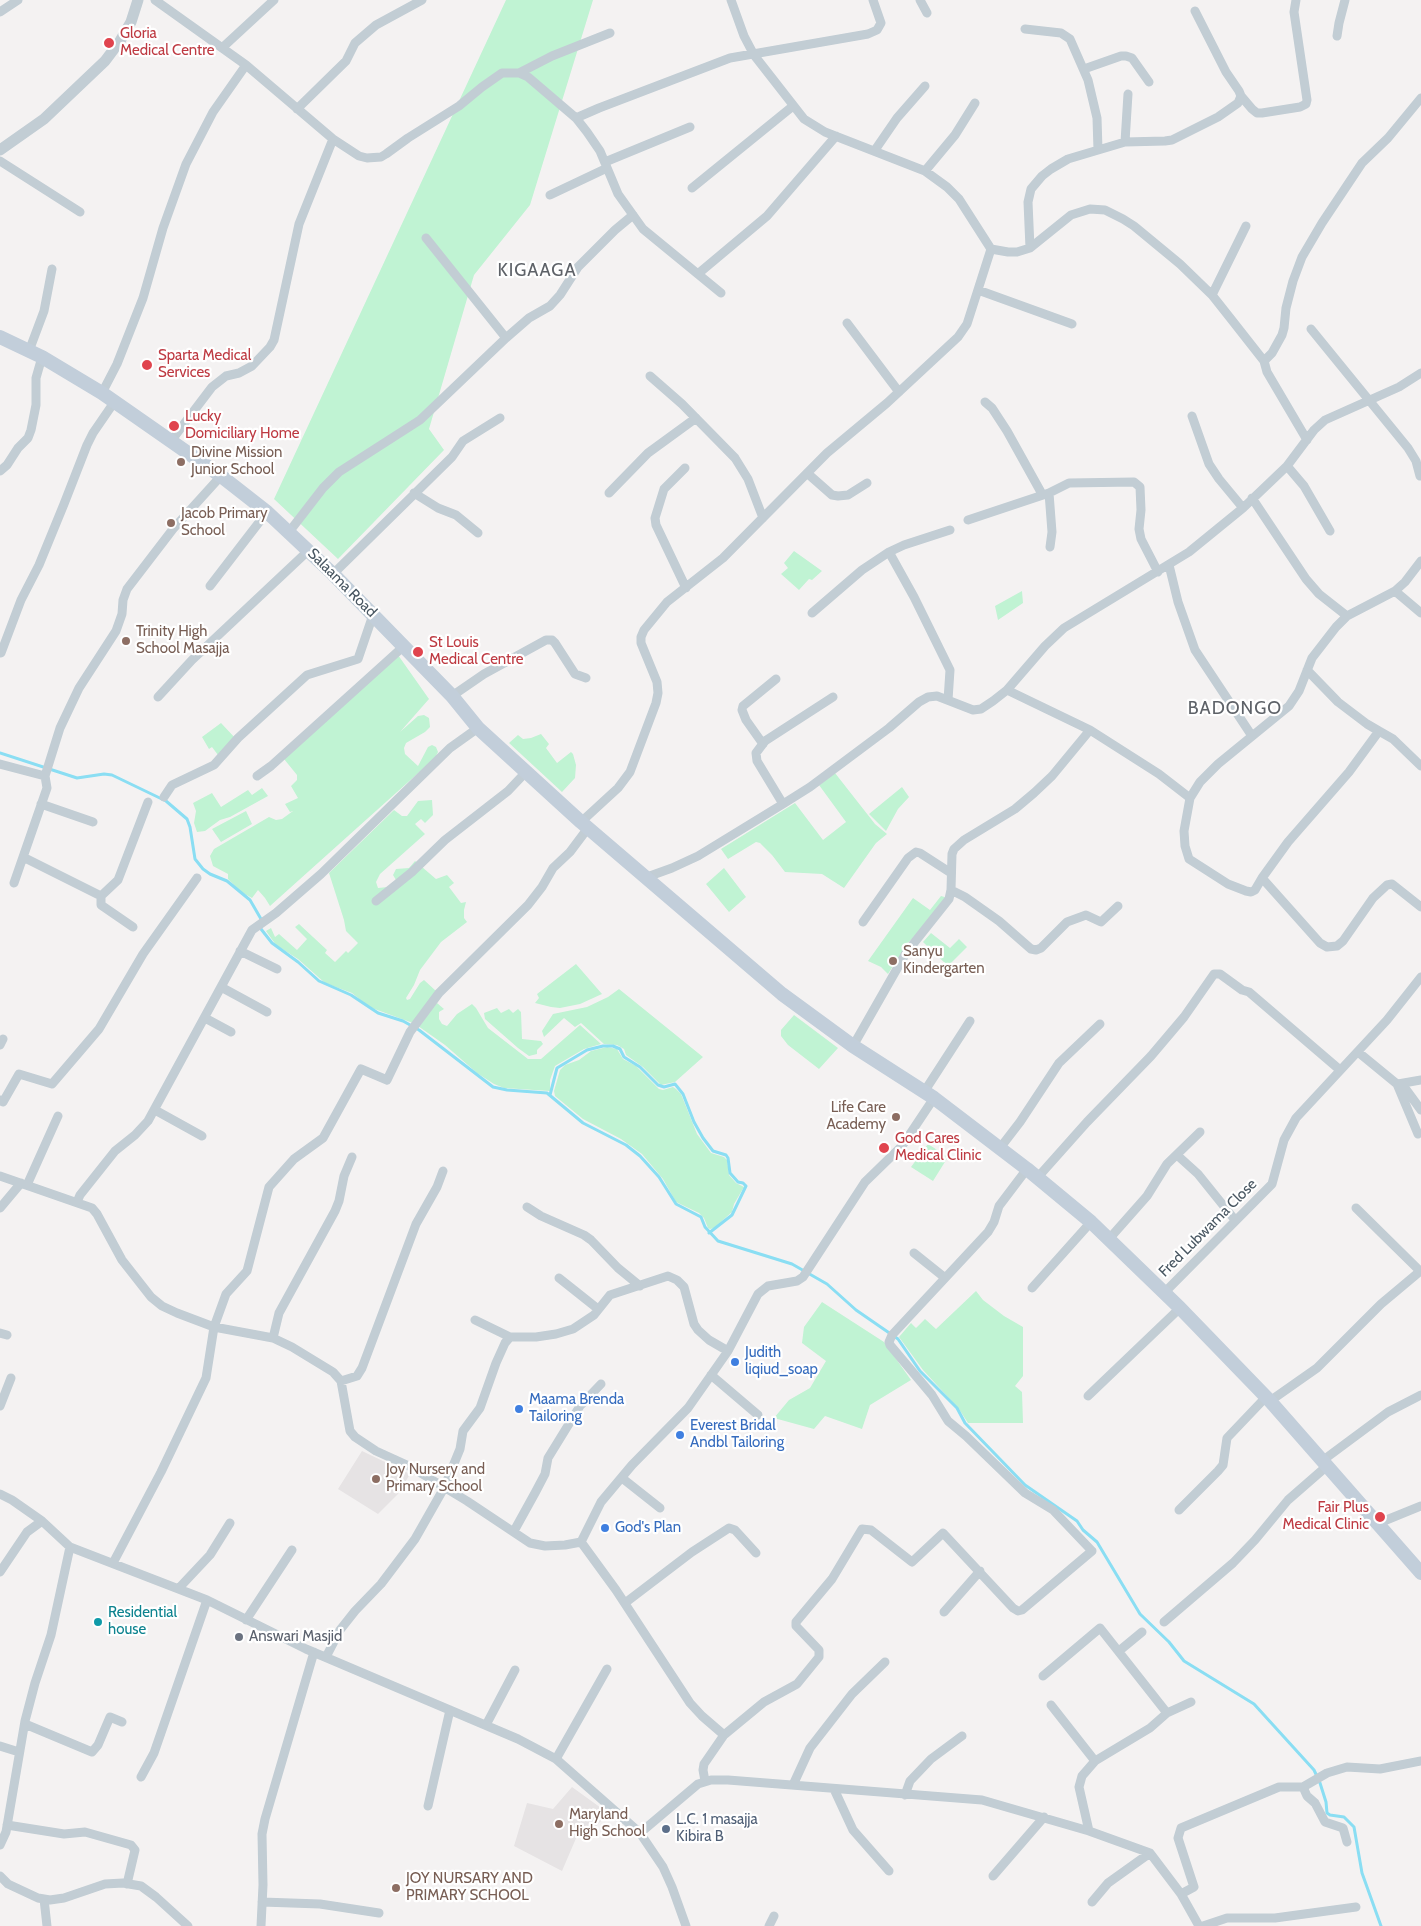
<!DOCTYPE html>
<html>
<head>
<meta charset="utf-8">
<style>
  body { margin:0 }
  canvas { display:block; background:#f4f2f2 }
</style>
</head>
<body>
<canvas width="1421" height="1926"></canvas>
<script>
const ctx = document.querySelector('canvas').getContext('2d');
ctx.lineJoin = 'round';
function fill(path, color) {
  ctx.fillStyle = color;
  ctx.fill(path, 'evenodd');
}
function toPath(rows) {
  const path = new Path2D();
  for (const r of rows) {
    path.moveTo(r[0], r[1]);
    for (let i = 2; i < r.length; i += 2) path.lineTo(r[i], r[i + 1]);
  }
  return path;
}
function stroke(path, color, width, dash) {
  ctx.strokeStyle = color;
  ctx.lineWidth = width;
  ctx.lineCap = dash ? 'butt' : 'round';
  ctx.setLineDash(dash || []);
  ctx.stroke(path);
}
function drawText(font, color, halo, rows, align = 'center') {
  ctx.font = font + ' Cabin,sans-serif';
  ctx.lineWidth = 4.5;
  ctx.setLineDash([]);
  ctx.textBaseline = 'middle';
  ctx.strokeStyle = halo;
  ctx.fillStyle = color;
  for (const [text, x, y, turn = 0] of rows) {
    ctx.save();
    ctx.translate(x, y);
    ctx.rotate((+turn || 0) * Math.PI / 180);
    ctx.textAlign = isNaN(turn) ? turn : align;
    if (halo) ctx.strokeText(text, 0, 0);
    ctx.fillText(text, 0, 0);
    ctx.restore();
  }
}
const education = toPath([
  [362,1451,410,1474,398,1494,378,1514,338,1489],
  [572,1787,608,1813,585,1839,577,1836,562,1871,514,1846,527,1803,553,1809]
]);
const green = toPath([
  [506,0,593,0,530,205,474,275,429,429,444,450,338,559,274,499],
  [794,551,822,571,812,580,809,579,799,590,781,574,788,568,784,563],
  [1022,591,1023,603,998,620,995,606],
  [398,655,429,699,400,732,418,716,424,715,429,718,430,727,425,732,406,743,404,748,405,754,418,766,428,747,432,745,436,747,438,752,435,758,270,906,265,898,258,890,252,898,241,892,228,879,228,874,213,866,210,856,214,849,269,817,276,820,282,819,293,811,290,812,285,804,298,798,291,786,297,780,297,775,284,759],
  [221,723,237,740,221,759,212,747,209,749,202,737],
  [541,734,549,744,546,748,557,763,571,752,573,754,576,765,575,778,562,792,509,743,518,735,523,739,531,738],
  [835,773,875,824,887,834,876,843,844,888,822,874,785,872,772,855,760,843,756,842,728,859,721,849,795,803,823,840,846,822,819,785],
  [902,787,909,797,898,809,886,831,869,814],
  [262,788,268,796,230,817,220,820,205,831,197,832,194,823,196,811,193,803,212,793,221,807,248,790,252,795],
  [432,800,433,815,425,823,421,819,415,824,425,834,380,874,376,882,378,888,388,887,396,880,393,875,396,869,409,868,415,861,436,879,447,875,454,883,449,887,461,903,466,902,464,910,464,918,467,922,441,942,420,970,414,985,406,998,407,1000,410,999,420,983,424,980,436,991,413,1023,369,1007,352,993,325,983,298,959,276,945,266,931,271,928,275,937,279,934,297,950,307,939,295,927,299,924,327,950,325,953,335,962,346,951,348,953,358,943,346,931,344,920,329,873,394,810,402,816,407,816,418,801],
  [246,811,252,824,221,842,212,829],
  [724,868,746,897,729,912,706,884],
  [941,896,948,898,940,909,907,944,888,974,881,967,868,961,913,898,930,910],
  [931,933,950,948,959,939,967,947,948,966,923,942],
  [576,964,602,994,580,1004,560,1008,551,1007,535,1003,539,998,537,994],
  [619,989,703,1057,675,1082,661,1085,643,1067,626,1055,624,1049,617,1045,604,1044,581,1023,575,1027,564,1018,544,1037,542,1031,553,1014,587,1007,608,997],
  [437,1003,444,1009,439,1012,439,1019,442,1024,447,1026,457,1014,472,1004,476,1008,488,1028,528,1059,541,1059,580,1025,601,1044,584,1049,555,1066,550,1080,550,1091,504,1088,494,1084,477,1073,445,1045,418,1026],
  [497,1008,501,1013,509,1009,513,1013,518,1009,521,1012,522,1039,541,1041,543,1044,537,1050,537,1054,529,1056,518,1048,485,1019,484,1013],
  [794,1015,838,1048,819,1069,788,1045,781,1036,781,1030],
  [607,1047,617,1049,623,1059,636,1066,659,1089,663,1090,673,1087,676,1089,681,1094,697,1134,711,1153,724,1157,727,1160,729,1175,736,1183,744,1187,734,1204,732,1212,714,1228,710,1229,708,1228,704,1218,699,1213,676,1202,663,1179,642,1154,621,1139,583,1119,555,1096,554,1091,560,1070,565,1065,579,1060,591,1051],
  [928,1144,948,1157,933,1181,911,1167],
  [976,1291,983,1300,1004,1316,1023,1327,1023,1376,1015,1386,1022,1392,1023,1423,968,1423,959,1409,923,1370,899,1337,911,1323,916,1328,925,1319,936,1329],
  [822,1302,884,1342,911,1380,870,1405,862,1429,825,1416,814,1429,774,1418,789,1400,810,1388,826,1361,802,1343,804,1327]
]);
const stream = toPath([
  [0,753,77,778,104,774,112,775,166,801,187,819,190,827,195,859,203,869,210,874,227,881,250,900,261,919,261,929,272,943,298,962,319,981,351,995,378,1013,403,1021,419,1030,493,1087,507,1090,547,1093,583,1123,626,1145,640,1156,659,1177,676,1204,701,1217,705,1227,718,1241,792,1264,827,1284,856,1310,898,1339,920,1371,957,1408,965,1423,1025,1485,1077,1521,1083,1530,1097,1542,1140,1614,1169,1642,1184,1661,1254,1704,1314,1770,1320,1783,1326,1802,1327,1813,1330,1815,1344,1817,1354,1827,1362,1873,1381,1926],
  [550,1095,557,1068,587,1050,603,1046,613,1046,620,1049,624,1057,640,1067,658,1085,664,1087,675,1084,683,1094,694,1122,703,1138,713,1151,726,1155,728,1158,730,1173,738,1182,743,1183,746,1186,732,1215,709,1233]
]);
const minor = toPath([
  [155,0,246,65,333,139,359,156,367,158,381,157,386,154,408,138,459,106,482,87,502,73,519,73,528,77,576,118,587,132,600,151,618,194,643,229,721,293],
  [731,0,744,36,754,55,804,119,825,132,925,171,947,187,959,199,991,249,1008,252,1017,252,1030,248,1071,215,1090,209,1105,210,1123,219,1134,226,1180,264,1212,295,1231,319,1264,361,1267,372,1307,440],
  [920,0,927,13],
  [0,12,18,0],
  [1025,29,1061,33,1070,39,1088,80,1097,118,1098,150],
  [1337,36,1339,23,1345,0],
  [222,48,274,0],
  [1084,69,1121,56,1126,56,1132,58,1149,82],
  [519,73,552,56,610,33],
  [1241,96,1252,109,1257,113,1262,113,1300,107,1306,104,1307,100,1294,12,1296,0],
  [297,109,346,61,355,43,376,25,422,0],
  [576,118,599,108,730,58,868,34,877,30,881,23,873,0],
  [1125,142,1128,94],
  [875,150,897,118,925,86],
  [0,161,80,212],
  [605,162,690,127],
  [925,171,955,135,975,103],
  [692,188,793,106],
  [550,195,607,168],
  [426,238,506,338],
  [1030,248,1028,202,1031,189,1042,176,1051,169,1068,159,1125,142,1165,141,1172,140,1218,117,1238,103,1241,96,1239,91,1226,72,1195,11],
  [699,273,767,216,836,136],
  [978,290,1072,324],
  [1212,295,1246,226],
  [847,323,899,392],
  [1311,329,1408,448,1416,461,1420,476],
  [29,351,44,311,52,269],
  [1264,361,1272,353,1282,335,1284,328,1286,308,1293,281,1302,257,1322,223,1362,163,1388,138,1421,98],
  [650,376,682,404,735,458,748,479,763,518],
  [102,393,117,364,143,298,163,228,186,164,213,112,246,65],
  [985,402,992,408,1007,431,1042,494],
  [1192,416,1209,464,1219,479,1243,508],
  [171,441,212,387,226,376,239,373,252,366,270,347,274,340,299,224,333,139],
  [1287,466,1304,486,1330,531],
  [685,468,664,489,655,518,656,525,686,588],
  [0,471,7,465,18,448,28,438,31,430,36,405,36,378,42,357],
  [807,473,832,495,838,496,848,495,867,483],
  [414,493,438,508,456,515,478,533],
  [609,493,648,453,696,418],
  [1049,493,1052,532,1050,547],
  [1252,498,1306,579,1319,594,1347,616],
  [968,520,1049,493,1069,483,1134,482,1140,487,1141,510,1139,529,1141,539,1158,572],
  [289,532,323,488,339,472,420,420,506,338,529,318,550,306,560,295,578,267,615,230,633,215],
  [889,552,914,597,950,670,948,700],
  [1169,565,1178,602,1195,650,1252,736],
  [333,574,452,457,463,441,500,418],
  [210,586,267,512],
  [1395,591,1421,613],
  [812,613,862,570,889,552,904,545,950,530],
  [1,653,21,600,39,565,64,504,87,445,93,433,115,401],
  [1007,690,1090,730,1159,774,1190,798,1200,782,1218,764,1289,706,1299,691,1312,658,1336,627,1347,616,1395,591,1405,582,1421,561],
  [452,696,484,674,546,640,552,640,555,643,575,674,586,678],
  [158,697,192,660,309,550],
  [1379,731,1393,739,1421,766],
  [763,744,746,720,742,710,743,706,776,679],
  [0,764,45,776],
  [257,776,271,766,404,646],
  [164,797,172,785,214,765,238,738,307,675,358,659,373,615],
  [1190,798,1184,831,1185,846,1189,859,1228,884,1246,891,1251,892,1255,890,1262,878,1288,842,1349,772,1379,731,1367,724,1338,702,1307,670],
  [41,804,93,822],
  [783,804,757,761,756,753,765,741,833,697],
  [581,822,618,788,630,772,656,703,658,693,657,682,641,643,641,637,644,630,667,602,723,558,827,453,887,403,958,337,967,324,991,249],
  [23,857,101,896],
  [647,877,672,868,698,856,783,804,810,787,889,728,919,702,928,697,937,696,973,710,981,709,993,701,1007,690,1045,646,1064,628,1189,552,1243,508,1287,466,1314,430,1325,420,1399,387,1421,373],
  [1262,878,1320,943,1327,947,1337,946,1343,941,1373,898,1387,885,1392,884,1421,907],
  [14,883,47,788,45,776,60,728,79,688,116,631,122,614,123,600,127,589,173,529,221,476],
  [951,890,965,897,999,921,1031,949,1036,950,1041,948,1067,922,1086,915,1101,922,1118,906],
  [376,901,412,872,445,840,508,791,526,772],
  [863,922,908,858,916,852,920,853,951,873],
  [133,927,101,905,101,896,118,880,148,802],
  [240,951,277,969],
  [221,987,267,1012],
  [205,1018,231,1032],
  [0,1045,3,1039],
  [853,1046,906,953,949,899,951,890,952,854,954,849,964,840,1015,809,1034,793,1052,776,1090,730],
  [1358,1052,1397,1084,1418,1134],
  [1398,1084,1421,1080],
  [1402,1084,1421,1110],
  [924,1092,970,1021],
  [0,1100,3,1102,19,1074,52,1084,99,1029,143,954,197,878],
  [155,1110,202,1136],
  [1000,1148,1020,1122,1059,1063,1100,1024],
  [1177,1155,1198,1174,1235,1220],
  [0,1176,92,1208,97,1214,122,1260,151,1297,162,1306,177,1313,214,1327,273,1338,292,1347,333,1372,341,1381,350,1431,355,1437,376,1451,409,1466,467,1501,530,1543,545,1546,565,1545,581,1542,601,1502,632,1465,688,1408,728,1351,758,1294,768,1286,797,1281,803,1277,865,1182,902,1146,934,1098],
  [1038,1177,1087,1122,1151,1056,1184,1017,1214,974,1220,974,1242,990,1249,992,1340,1070],
  [27,1185,58,1116],
  [77,1202,80,1195,115,1151,135,1135,148,1121,252,930,276,913,321,874,450,748,478,728],
  [527,1207,541,1216,584,1235,591,1240,618,1268,640,1286],
  [0,1208,21,1183],
  [1109,1239,1147,1196,1167,1164,1200,1132],
  [914,1253,944,1277],
  [559,1278,598,1309],
  [1032,1288,1091,1222],
  [1164,1293,1272,1184,1284,1140,1296,1118,1387,1020,1421,977],
  [475,1320,510,1337],
  [0,1333,7,1335],
  [273,1338,279,1313,335,1211,339,1201,344,1176,352,1157],
  [711,1375,758,1415],
  [341,1381,357,1376,362,1368,416,1224,437,1187,443,1171],
  [1088,1396,1180,1308],
  [1270,1401,1317,1368,1381,1304,1418,1273,1418,1269,1356,1208],
  [0,1406,11,1378],
  [1322,1461,1388,1412,1421,1395],
  [622,1478,660,1508],
  [0,1494,12,1500,42,1521,70,1547,207,1600,306,1649,518,1739,556,1759,640,1833,663,1867,672,1887,686,1926],
  [1179,1510,1218,1471,1223,1465,1227,1438,1266,1397],
  [1379,1523,1421,1506],
  [514,1531,535,1493,545,1474,548,1458,580,1406,601,1384],
  [581,1542,616,1590,690,1703,702,1716,724,1735,704,1764,703,1770,705,1781],
  [113,1563,161,1472,206,1378,214,1327,226,1294,247,1271,269,1187,294,1159,323,1138,361,1069,387,1080,410,1032,439,993,528,905,542,887,553,868,570,852,588,828],
  [0,1572,27,1532,42,1521],
  [179,1588,210,1555,230,1523],
  [625,1603,692,1552,729,1528,735,1530,756,1553],
  [944,1612,980,1571],
  [246,1620,292,1550],
  [1164,1622,1233,1563,1255,1540,1288,1500,1327,1466],
  [1119,1651,1142,1632],
  [326,1657,340,1630,355,1611,381,1584,415,1539,444,1488,460,1449,463,1431,480,1408,496,1363,505,1343,510,1337,536,1337,556,1334,573,1329,594,1315,610,1295,668,1276,677,1280,684,1287,694,1324,698,1330,709,1340,728,1351],
  [1043,1676,1100,1628,1167,1713],
  [1051,1705,1095,1761],
  [25,1724,92,1752,98,1745,110,1717,122,1722],
  [486,1725,515,1670],
  [724,1735,764,1702,797,1684,819,1657,819,1650,796,1626,796,1622,832,1579,862,1529,871,1530,912,1562,943,1533,1013,1608,1018,1611,1022,1610,1092,1551,1053,1510,1025,1493,966,1436,948,1421,932,1395,890,1345,889,1342,892,1335,988,1232,994,1222,999,1206,1027,1169],
  [0,1746,19,1752],
  [556,1759,607,1669],
  [141,1777,154,1753,207,1600],
  [793,1785,810,1748,852,1694,885,1662],
  [1303,1787,1307,1796,1315,1803,1325,1822,1343,1828,1347,1842],
  [834,1789,853,1830,889,1871],
  [905,1795,910,1781,931,1759,962,1736],
  [428,1806,450,1710],
  [7,1825,64,1834,85,1832,131,1845,135,1850,127,1884],
  [1089,1831,1079,1787,1082,1776,1095,1761,1150,1728,1167,1713,1191,1702],
  [640,1833,698,1784,711,1780,728,1780,982,1800,1089,1831,1150,1853,1181,1894,1199,1926],
  [0,1845,6,1832,25,1721,35,1683,51,1635,70,1547],
  [0,1876,8,1884,38,1898,50,1900,64,1898,105,1884,123,1883,141,1886,156,1897,188,1926],
  [993,1876,1044,1817],
  [1181,1894,1194,1887,1178,1838,1181,1828,1279,1787,1303,1787,1327,1773,1347,1767,1380,1769,1421,1761],
  [44,1899,47,1926],
  [262,1902,320,1904,379,1913],
  [1092,1902,1108,1883,1150,1853],
  [261,1926,263,1885,262,1834,265,1819,314,1652],
  [769,1926,774,1916],
  [1203,1926,1227,1918,1275,1918,1356,1907]
]);
const tertiary = toPath([
  [0,150,44,119,105,61,120,41,131,22,138,0]
]);
const secondary = toPath([
  [0,337,42,357,102,393,221,476,267,512,333,574,452,696,478,728,581,822,782,994,853,1046,934,1098,1027,1169,1091,1222,1180,1308,1270,1401,1421,1573]
]);
const markers = [
  [109,43,6,"#e0444e"],
  [147,365,6,"#e0444e"],
  [174,426,6,"#e0444e"],
  [181,462,5,"#8d6e63"],
  [171,523,5,"#8d6e63"],
  [126,641,5,"#8d6e63"],
  [418,652,6,"#e0444e"],
  [893,961,5,"#8d6e63"],
  [896,1117,5,"#8d6e63"],
  [884,1148,6,"#e0444e"],
  [735,1362,5,"#3f7fe0"],
  [519,1409,5,"#3f7fe0"],
  [680,1435,5,"#3f7fe0"],
  [376,1479,5,"#8d6e63"],
  [1380,1517,6,"#e0444e"],
  [605,1528,5,"#3f7fe0"],
  [98,1622,5,"#0f9aa8"],
  [239,1637,5,"#6b7280"],
  [559,1824,5,"#8d6e63"],
  [666,1829,5,"#5c6f8a"],
  [396,1888,5,"#8d6e63"]
];
const healthNames = [
  ["Gloria",120,34],
  ["Medical Centre",120,51],
  ["Sparta Medical",158,356],
  ["Services",158,373],
  ["Lucky",185,417],
  ["Domiciliary Home",185,434],
  ["St Louis",429,643],
  ["Medical Centre",429,660],
  ["God Cares",895,1139],
  ["Medical Clinic",895,1156],
  ["Fair Plus",1369,1508,"right"],
  ["Medical Clinic",1369,1525,"right"]
];
const educationNames = [
  ["Divine Mission",191,453],
  ["Junior School",191,470],
  ["Jacob Primary",181,514],
  ["School",181,531],
  ["Trinity High",136,632],
  ["School Masajja",136,649],
  ["Sanyu",903,952],
  ["Kindergarten",903,969],
  ["Life Care",886,1108,"right"],
  ["Academy",886,1125,"right"],
  ["Joy Nursery and",386,1470],
  ["Primary School",386,1487],
  ["Maryland",569,1815],
  ["High School",569,1832],
  ["JOY NURSARY AND",406,1879],
  ["PRIMARY SCHOOL",406,1896]
];
const streetNames = [
  ["Salaama Road",342,583,45],
  ["Fred Lubwama Close",1208,1228,-45]
];
const shopNames = [
  ["Judith",745,1353],
  ["liqiud_soap",745,1370],
  ["Maama Brenda",529,1400],
  ["Tailoring",529,1417],
  ["Everest Bridal",690,1426],
  ["Andbl Tailoring",690,1443],
  ["God's Plan",615,1528]
];
const cultureNames = [
  ["Residential",108,1613],
  ["house",108,1630]
];
const worshipNames = [
  ["Answari Masjid",249,1637]
];
const serviceNames = [
  ["L.C. 1 masajja",676,1820],
  ["Kibira B",676,1837]
];
const quarterNames = [
  ["KIGAAGA",537,271],
  ["BADONGO",1235,709]
];
fill(education, '#e6e3e4');
fill(green, '#c0f3d3');
stroke(stream, '#8adef3', 3);
stroke(minor, '#c2cdd4', 9);
stroke(tertiary, '#c2cdd4', 11);
stroke(secondary, '#c2ceda', 14);
for (const [x, y, r, color] of markers) {
  const dot = new Path2D();
  dot.arc(x, y, r, 0, 2 * Math.PI);
  ctx.fillStyle = color;
  ctx.fill(dot);
  stroke(dot, '#fff', 2);
}
drawText('15px', '#be3a42', '#fff', healthNames, 'left');
drawText('15px', '#785e54', '#fff', educationNames, 'left');
drawText('15px', '#485661', '#fff', streetNames);
drawText('15px', '#366cbe', '#fff', shopNames, 'left');
drawText('15px', '#0d838f', '#fff', cultureNames, 'left');
drawText('15px', '#5b616d', '#fff', worshipNames, 'left');
drawText('15px', '#4e5e75', '#fff', serviceNames, 'left');
ctx.letterSpacing = '1px';
drawText('18px', '#5e6268', '#fff', quarterNames);
ctx.letterSpacing = '0px';
</script>
</body>
</html>
